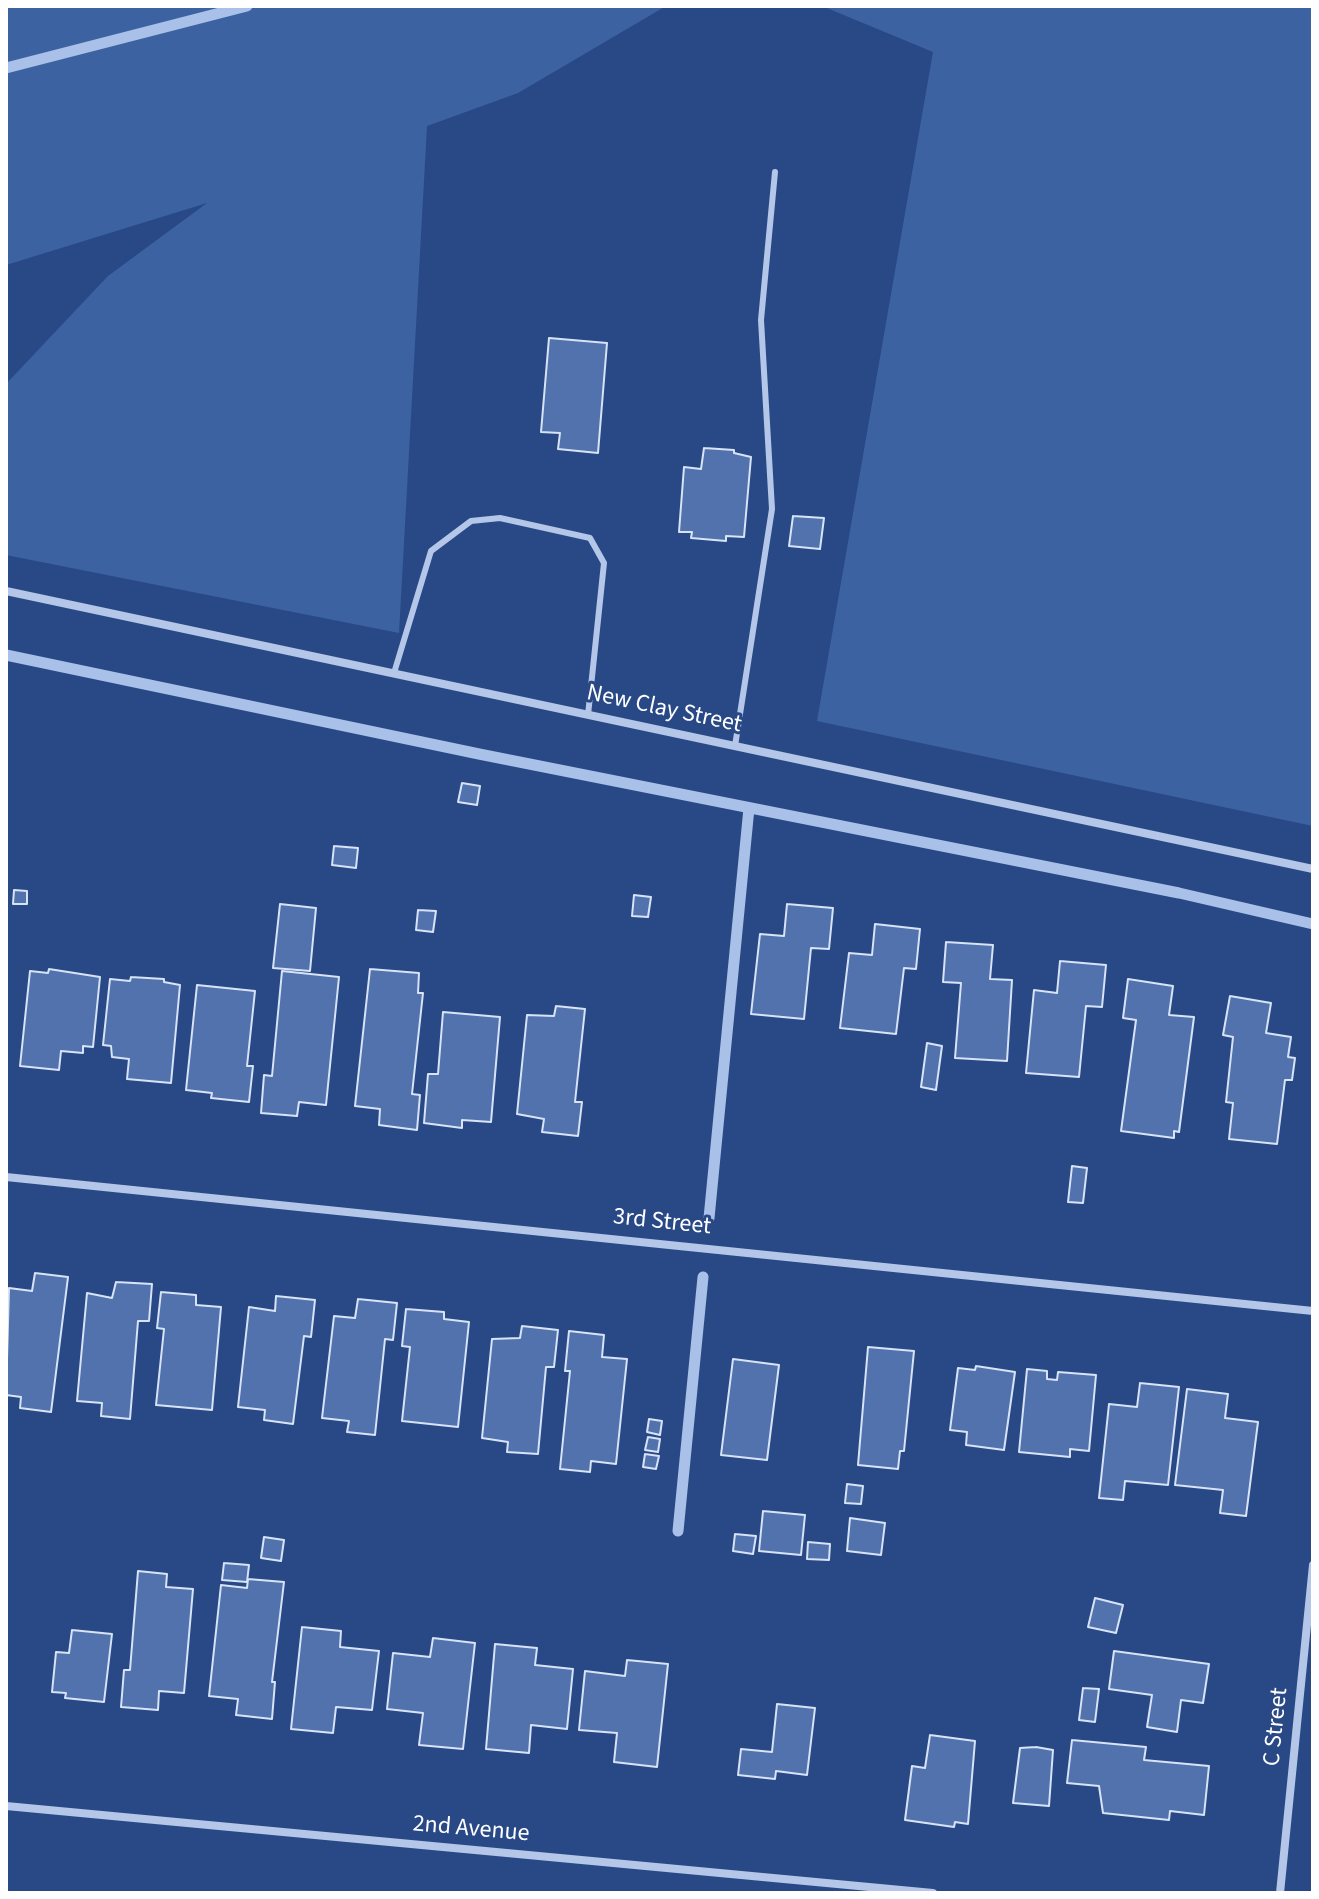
<!DOCTYPE html>
<html>
<head>
<meta charset="utf-8">
<style>
  body { margin:0 }
  #map { position:relative; width:1319px; height:1899px; overflow:hidden; background:#294986; font-family:"Source Sans 3",sans-serif }
  canvas { display:block }
  .frame { position:absolute; inset:0; border:8px solid #fff; pointer-events:none }
</style>
</head>
<body>
<div id="map">
<canvas width="1319" height="1899"></canvas>
<div class="frame"></div>
</div>
<script>
const ctx = document.querySelector('canvas').getContext('2d');
ctx.lineJoin = 'round';
function fill(path, color) {
  ctx.fillStyle = color;
  ctx.fill(path, 'evenodd');
}
function toPath(rows) {
  const path = new Path2D();
  for (const r of rows) {
    path.moveTo(r[0], r[1]);
    for (let i = 2; i < r.length; i += 2) path.lineTo(r[i], r[i + 1]);
  }
  return path;
}
function stroke(path, color, width, dash) {
  ctx.strokeStyle = color;
  ctx.lineWidth = width;
  ctx.lineCap = dash ? 'butt' : 'round';
  ctx.setLineDash(dash || []);
  ctx.stroke(path);
}
function drawText(font, color, halo, rows, align = 'center') {
  ctx.font = font + ' "Source Sans 3",sans-serif';
  ctx.lineWidth = 6;
  ctx.setLineDash([]);
  ctx.textBaseline = 'middle';
  ctx.strokeStyle = halo;
  ctx.fillStyle = color;
  for (const [text, x, y, turn = 0] of rows) {
    ctx.save();
    ctx.translate(x, y);
    ctx.rotate((+turn || 0) * Math.PI / 180);
    ctx.textAlign = isNaN(turn) ? turn : align;
    if (halo) ctx.strokeText(text, 0, 0);
    ctx.fillText(text, 0, 0);
    ctx.restore();
  }
}
const green = toPath([
  [6,6,666,6,518,93,427,126,399,633,6,555,6,384,108,276,207,203,6,265],
  [822,6,1313,6,1313,826,817,721,933,52]
]);
const stream = toPath([
  [6,68,247,6],
  [6,655,479,754,1179,893,1313,924],
  [709,1218,749,808],
  [678,1531,703,1277]
]);
const building = toPath([
  [549,338,607,343,598,453,558,449,560,433,541,432,549,338],
  [704,448,734,450,734,453,751,457,744,537,726,536,726,541,691,538,692,532,679,532,684,467,701,469,704,448],
  [793,516,824,518,820,549,789,546,793,516],
  [462,783,480,786,477,805,458,802,462,783],
  [334,846,358,848,356,868,332,865,334,846],
  [14,890,27,891,27,904,13,904,14,890],
  [634,895,651,897,648,917,632,916,634,895],
  [280,904,316,908,310,971,273,968,280,904],
  [787,904,833,908,829,949,811,948,804,1019,751,1014,760,934,784,936,787,904],
  [418,910,436,911,433,932,416,930,418,910],
  [875,924,920,929,916,969,904,968,896,1034,840,1028,849,953,872,955,875,924],
  [946,942,993,945,990,979,1012,980,1007,1061,955,1058,961,983,943,982,946,942],
  [1060,961,1106,965,1102,1007,1086,1006,1079,1077,1026,1073,1034,990,1057,993,1060,961],
  [49,969,100,977,93,1047,83,1046,83,1053,61,1051,59,1070,20,1066,30,971,48,973,49,969],
  [370,969,419,973,418,993,423,993,412,1094,420,1095,417,1130,379,1125,380,1109,355,1106,370,969],
  [282,971,339,977,326,1105,299,1102,297,1116,261,1113,264,1075,272,1076,282,971],
  [131,977,164,979,164,982,180,985,171,1083,127,1079,129,1059,112,1057,111,1046,103,1045,110,979,130,981,131,977],
  [1128,979,1173,986,1169,1015,1194,1017,1179,1132,1174,1131,1174,1138,1121,1131,1136,1020,1123,1018,1128,979],
  [197,985,255,991,247,1066,253,1066,249,1102,211,1098,212,1093,186,1090,197,985],
  [1230,996,1271,1003,1266,1033,1291,1037,1288,1057,1295,1058,1292,1080,1285,1080,1277,1144,1229,1139,1233,1103,1226,1102,1233,1037,1223,1035,1230,996],
  [556,1006,585,1009,575,1102,582,1102,578,1136,542,1132,544,1119,517,1114,527,1015,554,1016,556,1006],
  [443,1012,500,1017,491,1122,462,1120,462,1128,424,1123,428,1074,438,1074,443,1012],
  [927,1043,942,1046,936,1090,921,1087,927,1043],
  [1072,1166,1087,1168,1083,1203,1068,1202,1072,1166],
  [35,1273,68,1277,51,1412,20,1408,21,1397,6,1395,9,1288,32,1291,35,1273],
  [116,1282,152,1284,149,1321,138,1321,130,1419,101,1416,102,1403,77,1401,87,1293,112,1298,116,1282],
  [161,1292,196,1295,196,1305,221,1307,212,1410,156,1405,164,1329,157,1328,161,1292],
  [276,1296,315,1300,311,1337,304,1336,293,1424,264,1420,265,1410,238,1407,249,1307,275,1311,276,1296],
  [358,1299,397,1303,393,1340,385,1339,375,1435,347,1432,349,1421,322,1418,334,1316,355,1318,358,1299],
  [406,1309,444,1312,444,1319,469,1322,458,1427,402,1421,410,1347,402,1346,406,1309],
  [522,1326,558,1330,554,1367,546,1367,538,1454,507,1452,508,1442,482,1438,492,1339,520,1338,522,1326],
  [569,1331,604,1335,602,1357,627,1359,616,1464,591,1461,590,1472,560,1469,570,1371,565,1371,569,1331],
  [868,1347,914,1351,904,1451,900,1451,898,1469,858,1465,868,1347],
  [733,1359,779,1365,767,1460,721,1455,733,1359],
  [976,1366,1015,1372,1004,1450,966,1445,967,1432,950,1430,958,1368,975,1370,976,1366],
  [1027,1369,1047,1371,1047,1379,1057,1380,1058,1372,1096,1375,1089,1451,1070,1449,1070,1457,1019,1452,1027,1369],
  [1140,1383,1179,1387,1168,1485,1125,1481,1123,1500,1099,1498,1109,1404,1137,1407,1140,1383],
  [1187,1389,1228,1394,1225,1418,1258,1422,1246,1516,1220,1513,1223,1490,1175,1485,1187,1389],
  [649,1419,662,1421,660,1435,647,1432,649,1419],
  [648,1437,660,1439,658,1452,645,1450,648,1437],
  [645,1454,659,1456,656,1469,643,1467,645,1454],
  [847,1484,863,1486,861,1504,845,1503,847,1484],
  [763,1511,805,1515,801,1555,759,1551,763,1511],
  [850,1518,885,1523,881,1555,847,1551,850,1518],
  [735,1534,756,1536,753,1554,733,1551,735,1534],
  [264,1537,284,1540,281,1561,261,1558,264,1537],
  [808,1542,830,1544,829,1560,807,1559,808,1542],
  [224,1563,249,1565,247,1582,222,1580,224,1563],
  [138,1571,167,1574,166,1587,193,1589,184,1693,159,1691,158,1710,121,1707,124,1670,130,1670,138,1571],
  [248,1579,284,1582,272,1682,275,1682,272,1719,236,1715,238,1699,209,1696,221,1585,247,1588,248,1579],
  [1095,1598,1123,1605,1116,1633,1088,1627,1095,1598],
  [302,1627,341,1631,340,1647,379,1651,372,1710,336,1707,333,1733,291,1729,302,1627],
  [72,1630,112,1634,104,1702,65,1698,66,1693,52,1692,56,1652,69,1653,72,1630],
  [433,1638,475,1643,463,1749,419,1745,423,1713,387,1709,393,1653,430,1657,433,1638],
  [495,1644,537,1648,535,1665,573,1669,567,1729,531,1725,529,1753,486,1749,495,1644],
  [1114,1651,1209,1664,1203,1703,1181,1700,1177,1732,1147,1727,1152,1695,1109,1689,1114,1651],
  [627,1660,668,1664,657,1767,614,1762,617,1733,579,1730,585,1671,625,1676,627,1660],
  [1083,1688,1099,1689,1095,1722,1079,1720,1083,1688],
  [777,1704,815,1708,807,1775,776,1771,775,1779,738,1775,741,1749,772,1752,777,1704],
  [930,1735,975,1741,968,1824,955,1822,954,1827,905,1820,912,1766,925,1768,930,1735],
  [1072,1740,1146,1747,1144,1760,1209,1766,1204,1815,1170,1811,1169,1820,1103,1813,1099,1786,1067,1783,1072,1740],
  [1036,1747,1053,1750,1049,1806,1013,1803,1020,1748,1036,1747]
]);
const lane = toPath([
  [394,673,431,551,471,521,500,518,590,538,604,563,588,715],
  [735,746,772,509,761,320,775,172]
]);
const street = toPath([
  [6,591,1313,869],
  [6,1177,1313,1311],
  [6,1806,933,1893],
  [1280,1893,1313,1565]
]);
const streetNames = [
  ["New Clay Street",664,710,12],
  ["3rd Street",662,1223,6],
  ["C Street",1277,1727,-84],
  ["2nd Avenue",471,1830,5]
];
fill(green, '#3d62a2');
stroke(stream, '#a9c1e8', 11);
fill(building, '#5172ad');
stroke(building, '#d7e3f6', 2);
stroke(lane, '#b4c7e8', 6);
stroke(street, '#b4c7e8', 8);
drawText('24px', '#fff', '#294986', streetNames);
</script>
</body>
</html>
